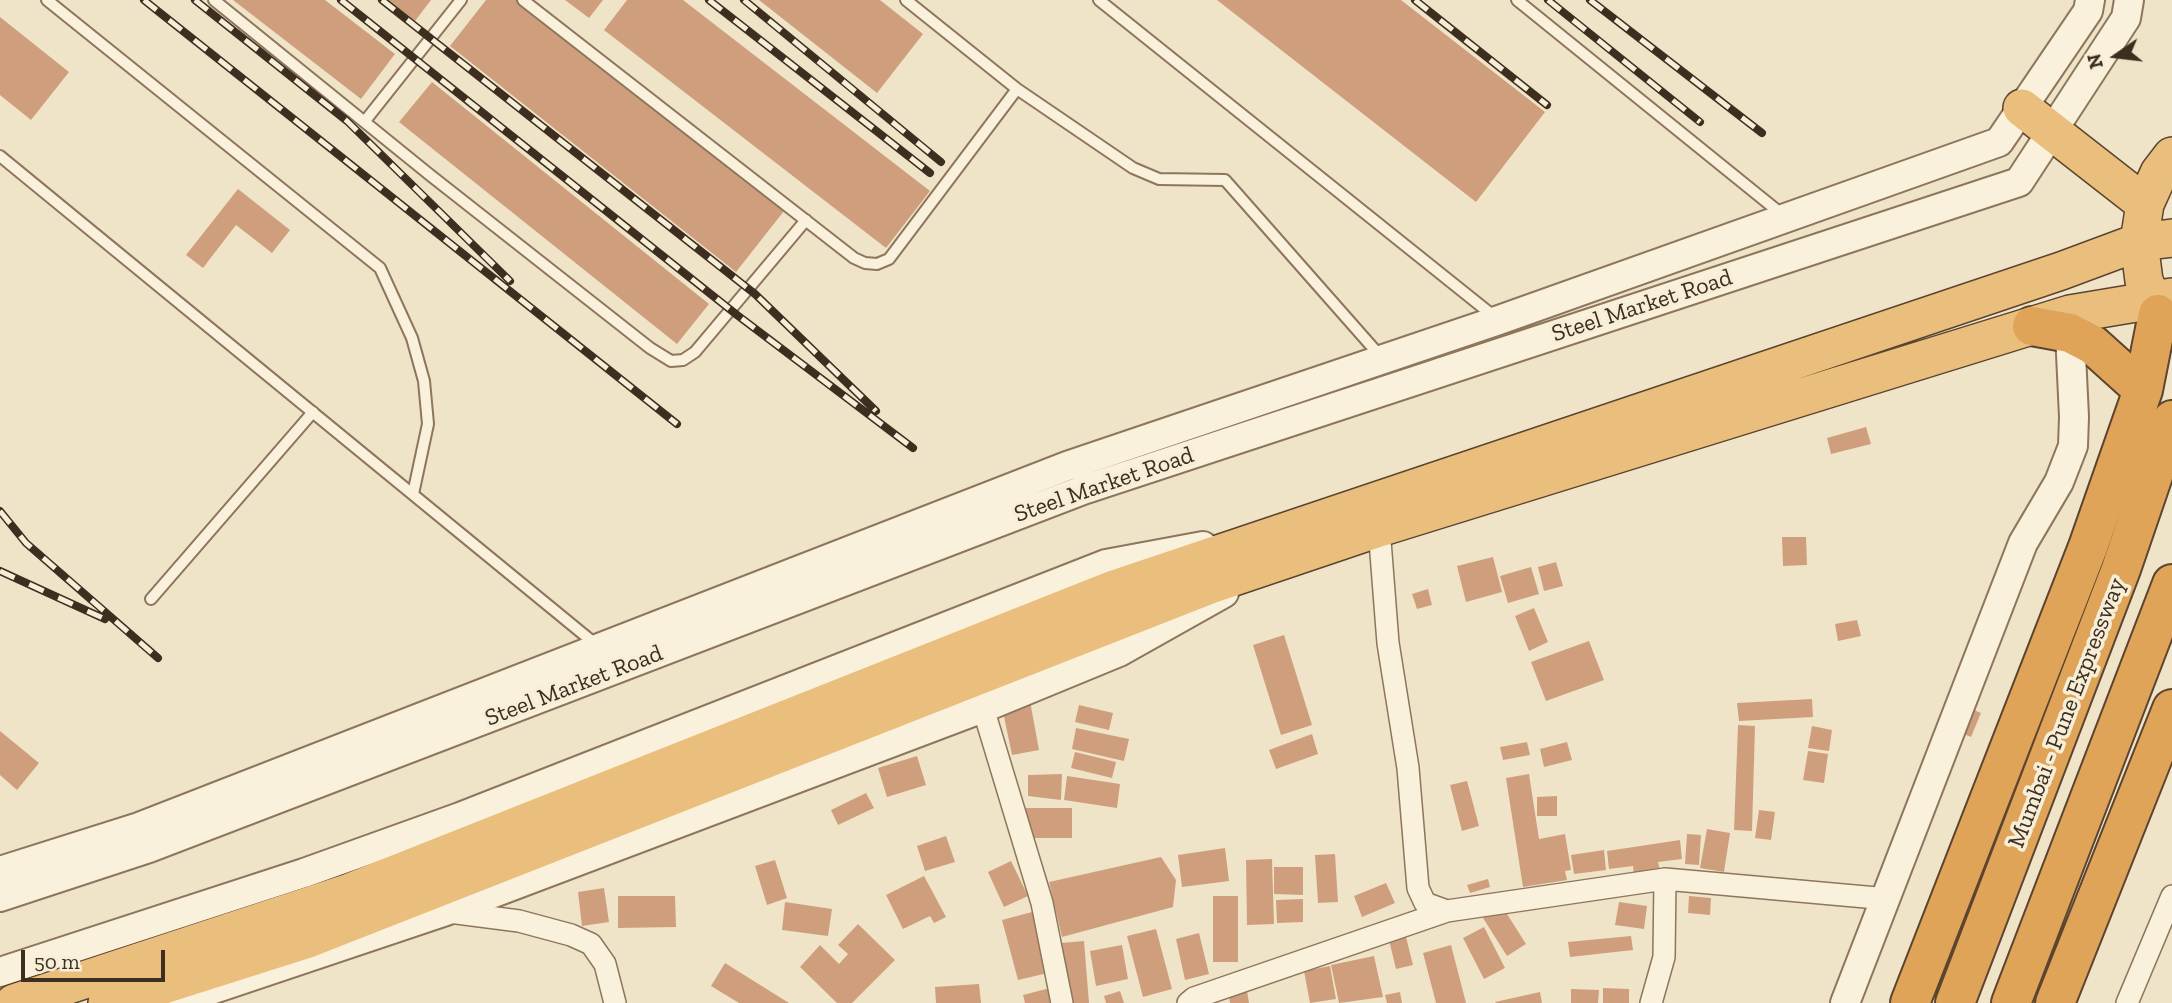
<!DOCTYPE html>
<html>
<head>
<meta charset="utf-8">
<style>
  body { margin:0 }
  #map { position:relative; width:2172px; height:1003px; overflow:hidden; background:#f0e4c8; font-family:"Zilla Slab",serif }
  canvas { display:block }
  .north { position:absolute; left:2081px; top:21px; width:70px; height:70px; -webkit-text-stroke:5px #f7eed8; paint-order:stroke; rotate:256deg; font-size:19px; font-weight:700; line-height:28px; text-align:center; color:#3d2e20 }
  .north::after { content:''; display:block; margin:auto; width:24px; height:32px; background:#3d2e20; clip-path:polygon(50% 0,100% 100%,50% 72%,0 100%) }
  .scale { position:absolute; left:21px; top:950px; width:144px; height:32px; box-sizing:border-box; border:4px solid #3d2e20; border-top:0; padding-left:9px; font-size:21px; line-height:24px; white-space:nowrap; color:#3d2e20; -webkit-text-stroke:5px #f7eed8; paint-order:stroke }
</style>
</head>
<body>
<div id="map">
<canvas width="2172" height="1003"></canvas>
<div class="north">N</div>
<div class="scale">50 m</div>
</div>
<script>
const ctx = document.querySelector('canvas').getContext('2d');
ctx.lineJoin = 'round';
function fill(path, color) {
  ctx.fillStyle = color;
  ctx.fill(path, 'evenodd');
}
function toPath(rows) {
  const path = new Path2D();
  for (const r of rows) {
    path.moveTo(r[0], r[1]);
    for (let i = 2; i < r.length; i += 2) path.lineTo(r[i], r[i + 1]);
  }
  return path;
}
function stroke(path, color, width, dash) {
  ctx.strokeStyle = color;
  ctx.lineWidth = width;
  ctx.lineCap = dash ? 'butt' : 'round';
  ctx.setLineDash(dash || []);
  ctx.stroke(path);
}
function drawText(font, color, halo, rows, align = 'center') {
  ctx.font = font + ' "Zilla Slab",serif';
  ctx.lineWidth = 7;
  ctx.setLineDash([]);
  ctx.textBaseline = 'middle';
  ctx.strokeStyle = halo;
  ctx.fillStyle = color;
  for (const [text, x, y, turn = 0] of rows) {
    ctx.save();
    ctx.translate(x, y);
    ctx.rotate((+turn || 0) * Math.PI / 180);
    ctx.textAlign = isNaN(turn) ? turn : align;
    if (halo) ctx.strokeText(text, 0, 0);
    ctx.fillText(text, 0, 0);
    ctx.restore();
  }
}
const building = toPath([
  [233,0,325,0,395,54,361,99],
  [388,0,431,0,415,21],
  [486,0,517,0,784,211,736,272,450,46],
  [565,0,603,0,589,18],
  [627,0,683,0,930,191,886,248,604,30],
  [759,0,880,0,923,34,877,93],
  [1217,0,1401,0,1545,112,1476,202],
  [0,17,69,72,31,120,0,95],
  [432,82,709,304,677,344,399,122],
  [238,189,290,230,272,253,236,225,203,268,186,255],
  [1866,427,1871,444,1831,454,1827,438],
  [1782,537,1806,537,1807,565,1783,566],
  [1493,557,1502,592,1466,602,1457,566],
  [1556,562,1563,586,1544,591,1538,567],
  [1531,567,1539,594,1508,603,1500,576],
  [1428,589,1432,605,1417,609,1412,594],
  [1534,608,1548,642,1529,651,1515,616],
  [1857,620,1861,636,1838,641,1835,624],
  [1284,635,1312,725,1281,735,1253,645],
  [1589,641,1604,680,1546,701,1531,662],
  [1812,699,1813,717,1739,721,1737,703],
  [1030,701,1039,750,1012,755,1002,707],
  [1079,705,1113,713,1109,730,1075,722],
  [1974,710,1981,713,1971,737,1964,734],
  [1738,725,1755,726,1752,831,1734,830],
  [1812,726,1832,730,1829,751,1808,748],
  [1076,728,1129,739,1124,761,1072,749],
  [0,731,39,763,17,790,0,775],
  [1312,734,1318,754,1276,769,1269,750],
  [1527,742,1530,755,1503,760,1500,747],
  [1567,742,1572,760,1544,767,1540,749],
  [1808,751,1828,754,1824,783,1803,780],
  [1075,752,1116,762,1112,778,1071,768],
  [917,756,926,785,887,797,878,768],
  [1062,774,1061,800,1028,796,1028,775],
  [1529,774,1539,839,1565,834,1571,870,1565,871,1567,880,1523,887,1506,778],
  [1067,776,1120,784,1117,808,1064,800],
  [1467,781,1479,826,1462,831,1450,785],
  [866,793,874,808,838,825,831,810],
  [1557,796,1557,816,1537,816,1537,797],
  [1026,808,1072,808,1072,838,1026,838],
  [1759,810,1775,812,1771,840,1755,838],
  [1707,829,1730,833,1724,872,1700,868],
  [1687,834,1701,835,1699,865,1685,864],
  [946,836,955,862,925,871,917,846],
  [1680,840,1682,859,1658,862,1660,871,1634,875,1633,866,1609,869,1607,851],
  [1225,848,1229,881,1182,887,1178,855],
  [1604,850,1606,870,1574,874,1571,855],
  [1335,854,1338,902,1318,903,1315,855],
  [1161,857,1176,880,1173,907,1062,937,1049,882],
  [1272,859,1274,924,1247,925,1246,860],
  [775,860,787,898,767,905,755,866],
  [1011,861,1028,896,1004,907,988,872],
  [1274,867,1303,867,1303,895,1274,894],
  [924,876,946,917,934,923,930,916,903,929,886,895],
  [1488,879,1490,887,1470,893,1467,885],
  [1386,883,1395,903,1362,917,1354,896],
  [604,888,609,922,582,926,578,892],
  [618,896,675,896,676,927,618,928],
  [1213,896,1238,896,1238,962,1213,962],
  [1689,896,1711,898,1710,915,1688,913],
  [1303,899,1303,922,1277,923,1276,900],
  [785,902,832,909,828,936,782,930],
  [1619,902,1647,906,1644,929,1615,925],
  [1502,906,1526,944,1507,956,1483,918],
  [1032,912,1048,973,1018,980,1002,920],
  [858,924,895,960,852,1003,837,1003,800,967,820,945,839,964,848,954,838,945],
  [1484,927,1505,968,1484,979,1463,938],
  [1156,929,1172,989,1143,997,1127,936],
  [1199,933,1209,974,1185,980,1176,939],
  [1631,936,1633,950,1570,957,1568,942],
  [1406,937,1413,965,1396,969,1389,940],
  [1084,941,1089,1003,1066,1003,1061,943],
  [1122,945,1128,979,1096,986,1090,951],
  [1451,945,1466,1003,1436,1003,1423,953],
  [1374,956,1383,997,1339,1003,1331,965],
  [725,963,789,1003,739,1003,711,986],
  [1330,966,1336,999,1310,1003,1304,971],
  [979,984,981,1003,936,1003,935,987],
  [1050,988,1054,1003,1025,1003,1023,995],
  [1603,988,1629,989,1629,1003,1603,1003],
  [1571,989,1599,990,1598,1003,1571,1003],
  [1120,991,1124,1003,1106,1003,1104,996],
  [1247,991,1249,1003,1230,1003,1229,994],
  [1400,992,1402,1003,1387,1003,1385,995],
  [1540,992,1542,1003,1496,1003,1495,1002]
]);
const service = toPath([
  [47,0,380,268,412,338,424,381,428,424,413,494],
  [214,0,430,175,650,348,671,361,683,360,695,352,806,220],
  [523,0,854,258,865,263,877,264,889,259,1017,89],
  [906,0,1017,89,1133,168,1159,179,1225,180,1381,357],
  [1099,0,1496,318],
  [1517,0,1784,216],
  [365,121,461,0],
  [0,156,599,647],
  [151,599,313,412]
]);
const minor = toPath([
  [1379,528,1388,643,1408,768,1418,888,1425,903,1447,911,1665,879,1888,899],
  [983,708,1042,903,1062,1003],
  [449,912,519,921,571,935,591,944,605,964,615,1003],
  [1188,1003,1194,998,1447,911],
  [1651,1003,1664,957,1665,879],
  [2127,1003,2172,896]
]);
const tertiary = toPath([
  [0,871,139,827,1067,466,1499,320,1999,142,2088,11,2090,0],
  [0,897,149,848,1083,490,2019,182,2126,18,2129,0],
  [0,972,304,873,460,817,1106,564,1203,546],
  [172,1003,446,911,983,708,1119,652,1224,593],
  [1845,1003,2023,543,2059,482,2073,446,2074,417,2070,333]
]);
const trunk = toPath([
  [2022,108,2145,204],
  [2161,318,2144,281,2139,242,2145,204,2159,173,2172,156],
  [14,1003,350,892,1114,589,2061,271,2139,242,2172,238],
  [107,1003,308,939,1210,585,1379,528,2070,314,2172,297]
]);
const motorway = toPath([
  [2032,326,2070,333,2093,345,2143,390],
  [1910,1003,2088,547,2143,390,2158,314],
  [1955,1003,2121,569,2172,420],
  [2011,1003,2172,584],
  [2055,1003,2172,709]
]);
const rail = toPath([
  [144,0,677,424],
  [195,0,347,121,510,281],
  [341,0,737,315,913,448],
  [382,0,755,294,876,411],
  [709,0,930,173],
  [744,0,941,162],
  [1415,0,1547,105],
  [1548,0,1700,122],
  [1590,0,1762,133],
  [0,511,26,543,158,658],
  [0,571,105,619]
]);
const streetNames = [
  ["Steel Market Road",1642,306,-18],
  ["Steel Market Road",1104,485,-19],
  ["Steel Market Road",574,686,-21],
  ["Mumbai - Pune Expressway",2067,713,-69]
];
fill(building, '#cf9f7d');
stroke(service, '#8d765c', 14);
stroke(minor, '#8d765c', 24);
stroke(tertiary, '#8d765c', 32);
stroke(trunk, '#5b4430', 40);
stroke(motorway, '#5b4430', 42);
stroke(service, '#faf1dc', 10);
stroke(minor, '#faf1dc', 21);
stroke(tertiary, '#faf1dc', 28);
stroke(trunk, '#eabe7c', 37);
stroke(motorway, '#e0a458', 38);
stroke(rail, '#3d2e20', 8);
stroke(rail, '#f7eed8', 5, [16]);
drawText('24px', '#3d2e20', '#f7eed8', streetNames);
</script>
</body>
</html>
